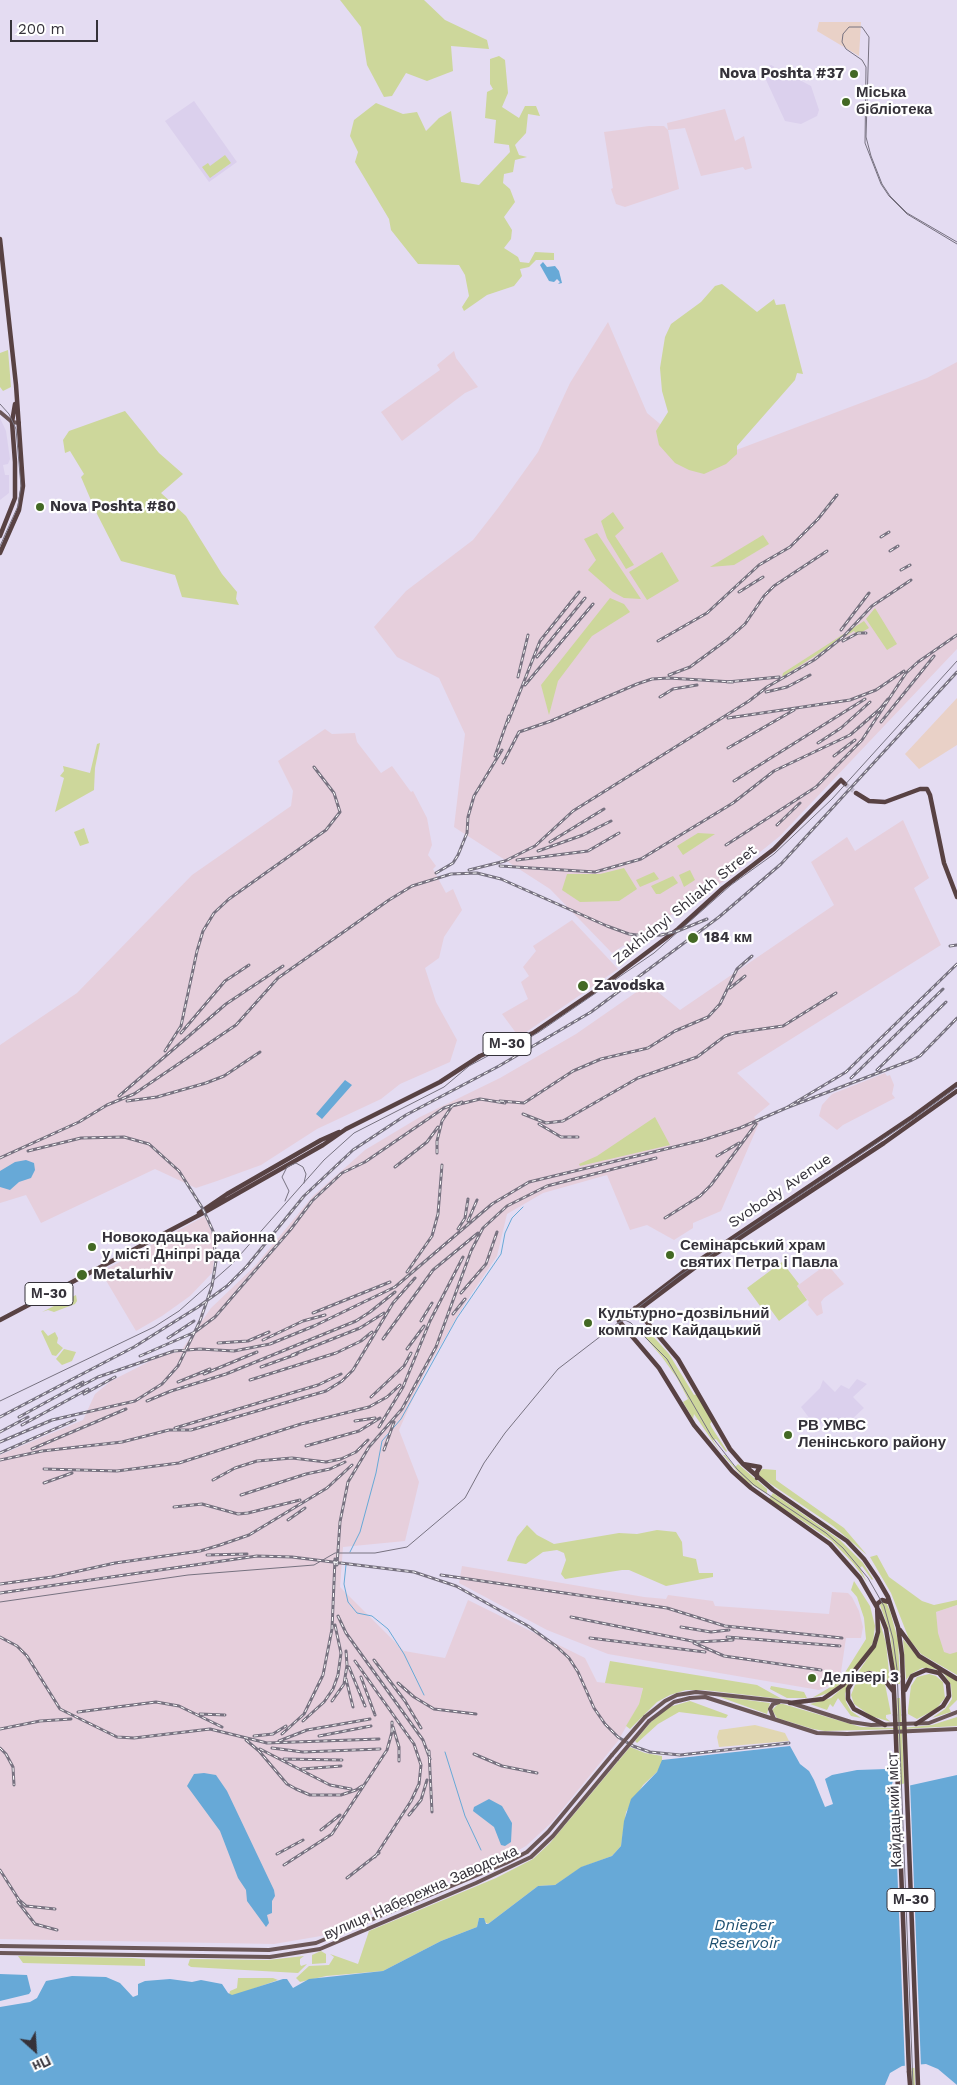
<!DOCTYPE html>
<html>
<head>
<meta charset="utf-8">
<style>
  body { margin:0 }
  #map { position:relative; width:957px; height:2085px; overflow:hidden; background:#e4dcf2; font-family:"Work Sans",sans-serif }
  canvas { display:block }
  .north { position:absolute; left:10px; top:2025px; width:50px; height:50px; -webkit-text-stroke:4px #fff; paint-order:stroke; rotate:154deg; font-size:14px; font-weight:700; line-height:20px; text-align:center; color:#35323a }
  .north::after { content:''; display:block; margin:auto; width:18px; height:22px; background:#35323a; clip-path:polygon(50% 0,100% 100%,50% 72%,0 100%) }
  .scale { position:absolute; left:10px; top:20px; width:88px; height:22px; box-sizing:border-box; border:2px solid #35323a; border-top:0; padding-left:6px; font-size:15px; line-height:18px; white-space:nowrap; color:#35323a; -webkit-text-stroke:4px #fff; paint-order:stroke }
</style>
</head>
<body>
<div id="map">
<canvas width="957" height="2085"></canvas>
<div class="north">Пн</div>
<div class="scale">200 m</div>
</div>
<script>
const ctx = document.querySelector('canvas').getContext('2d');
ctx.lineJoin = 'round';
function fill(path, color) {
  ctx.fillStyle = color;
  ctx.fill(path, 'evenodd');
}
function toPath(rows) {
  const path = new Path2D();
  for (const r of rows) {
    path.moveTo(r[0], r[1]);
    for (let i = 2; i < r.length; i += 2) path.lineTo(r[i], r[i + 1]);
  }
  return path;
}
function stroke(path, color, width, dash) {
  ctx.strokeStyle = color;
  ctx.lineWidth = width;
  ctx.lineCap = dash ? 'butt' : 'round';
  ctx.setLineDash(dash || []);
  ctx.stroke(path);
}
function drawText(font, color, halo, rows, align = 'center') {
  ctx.font = font + ' "Work Sans",sans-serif';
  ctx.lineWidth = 4.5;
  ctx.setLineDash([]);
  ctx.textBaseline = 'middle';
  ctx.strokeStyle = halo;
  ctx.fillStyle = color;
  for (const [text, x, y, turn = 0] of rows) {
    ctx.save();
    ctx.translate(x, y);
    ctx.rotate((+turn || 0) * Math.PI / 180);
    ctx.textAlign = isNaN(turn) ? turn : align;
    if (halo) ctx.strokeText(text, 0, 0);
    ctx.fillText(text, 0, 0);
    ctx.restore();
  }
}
const commercial = toPath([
  [819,22,861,22,859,56,817,31],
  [957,698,957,745,919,769,905,754]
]);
const industrial = toPath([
  [725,109,735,141,744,136,752,168,745,170,743,167,701,176,685,128,668,130,679,189,625,207,616,204,611,189,613,188,604,132,649,126,664,126,668,130,667,123],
  [608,322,647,413,690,449,731,452,927,378,957,362,957,649,780,836,724,881,612,953,550,889,454,827,465,734,439,678,397,657,374,627,406,591,473,540,498,508,538,452,570,383],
  [454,351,456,358,478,387,465,393,402,441,381,412,440,370,437,365],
  [325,729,332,734,355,733,357,742,381,773,392,766,411,792,413,791,427,818,432,845,428,855,436,866,433,869,446,893,453,889,462,910,444,937,439,958,425,968,436,1002,457,1040,450,1062,400,1084,381,1099,317,1129,261,1165,217,1181,196,1188,155,1169,41,1223,26,1195,0,1203,0,1045,77,993,192,875,291,806,293,791,278,761],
  [903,820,929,878,914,888,941,945,737,1073,770,1104,754,1117,759,1123,721,1211,693,1223,693,1228,674,1240,647,1225,630,1230,607,1175,543,1193,507,1214,497,1256,466,1302,425,1372,399,1430,419,1482,405,1541,343,1547,340,1587,404,1651,445,1658,468,1600,585,1658,597,1682,643,1687,639,1704,618,1741,551,1823,526,1846,506,1857,321,1936,274,1944,0,1939,0,1455,83,1420,95,1394,111,1381,158,1357,181,1351,211,1308,255,1266,313,1196,365,1150,420,1117,500,1078,576,1034,648,984,680,1010,834,905,811,862,847,837,855,851],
  [572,920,618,969,519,1037,502,1014,528,999,521,982,529,976,523,967,536,951,533,946],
  [885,1073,887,1076,890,1075,894,1085,892,1094,895,1098,843,1125,837,1130,819,1116,822,1105,832,1094],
  [205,1216,213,1236,215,1254,212,1273,190,1296,162,1316,136,1331,101,1272],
  [827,1264,844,1284,824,1298,821,1302,823,1313,817,1316,808,1305,809,1302,797,1286],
  [462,1566,644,1597,666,1599,668,1595,713,1601,715,1606,829,1614,832,1592,848,1593,852,1597,859,1611,863,1627,861,1638,846,1638,841,1672,833,1684,819,1690,608,1654,547,1630,459,1583],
  [957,1605,957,1664,941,1654,932,1631,936,1612]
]);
const built = toPath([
  [771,65,811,86,819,110,817,116,801,124,785,121,761,69],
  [194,101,237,162,209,182,165,121],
  [0,418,6,431,10,459,8,464,3,465,5,475,9,475,9,493,0,500],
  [857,1379,867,1384,853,1397,864,1408,837,1433,822,1423,816,1427,801,1407,820,1388,823,1380,835,1392,841,1385,849,1389]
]);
const green = toPath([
  [340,0,424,0,445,20,487,40,489,49,451,46,453,71,427,81,406,73,392,96,384,97,367,65,361,27],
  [499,56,505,60,508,93,502,107,519,118,525,106,536,106,540,116,528,114,526,133,515,145,519,155,527,157,515,160,513,172,504,174,503,183,510,189,515,202,504,217,512,230,511,239,504,248,518,257,520,262,529,263,535,252,554,253,554,260,536,260,529,267,520,269,522,276,514,286,487,295,464,311,462,307,469,296,465,275,459,265,418,264,391,230,389,219,355,162,358,152,350,136,354,120,376,103,403,114,417,112,426,131,439,118,451,111,461,182,479,185,510,152,509,145,494,143,496,120,485,118,487,92,493,89,490,84,490,59],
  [225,155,231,163,210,178,202,167,208,163,210,166],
  [722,284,757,312,774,299,776,305,785,304,803,374,797,373,795,380,737,446,737,454,726,464,704,474,689,470,675,463,659,445,656,431,668,412,662,391,660,368,665,337,671,324,701,302,715,286],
  [8,350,11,387,3,391,0,387,0,353],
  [125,411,159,453,183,474,161,493,186,516,222,574,237,592,236,599,239,605,182,597,175,575,121,561,96,512,81,477,84,474,70,451,65,453,63,440,69,431],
  [613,512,624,528,615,536,634,565,626,569,607,538,601,521],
  [597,533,641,599,624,598,613,592,588,570,596,560,584,539],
  [763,535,769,544,734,565,710,567],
  [662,552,679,581,647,600,629,572],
  [610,598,624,604,630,612,592,636,558,681,549,715,541,685],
  [875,608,897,644,887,650,866,619],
  [864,621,869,628,857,635,854,631,782,677,783,673],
  [100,743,95,768,94,790,55,812,64,778,60,776,64,771,63,766,90,773,97,744],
  [84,828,89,843,80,846,74,832],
  [698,833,715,834,683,855,677,846],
  [624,868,637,889,619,901,580,902,562,890,567,874,600,874],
  [690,870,695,880,684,887,679,875],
  [654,872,659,879,640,887,636,880],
  [673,876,678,883,660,894,656,894,651,886],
  [655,1117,670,1145,580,1166,579,1164,597,1156],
  [782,1262,799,1284,797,1286,807,1300,779,1321,771,1310,763,1310,747,1288],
  [76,1295,77,1301,75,1304,54,1312,48,1310,42,1312],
  [637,1328,646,1337,650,1333,669,1354,694,1395,691,1396,697,1394,712,1421,710,1424,712,1428,727,1451,726,1452,716,1439,713,1440,720,1452,694,1414,693,1419,683,1402,688,1399,677,1378,662,1357],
  [43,1330,48,1336,55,1332,58,1338,57,1343,63,1348,56,1356,52,1355,41,1331],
  [64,1349,76,1352,72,1361,62,1365,56,1359],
  [723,1455,725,1455,735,1467,738,1464,767,1489,767,1494,746,1481],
  [763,1469,776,1470,776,1480,844,1528,867,1555,833,1526,759,1476,760,1471],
  [773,1493,840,1540,863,1563,873,1579,872,1580,862,1566,860,1568,867,1582,853,1563,831,1540,769,1499],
  [527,1525,537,1535,554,1544,619,1533,637,1534,657,1530,676,1532,682,1542,683,1556,696,1559,699,1573,713,1573,713,1577,666,1586,629,1570,622,1570,565,1579,561,1574,566,1560,564,1553,557,1550,543,1552,526,1564,507,1561,517,1537],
  [877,1555,889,1577,922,1601,934,1605,957,1600,957,1605,936,1612,938,1633,944,1652,950,1654,957,1652,957,1675,921,1654,909,1639,891,1593,870,1557],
  [854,1581,870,1606,875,1626,873,1642,869,1651,837,1687,829,1693,812,1698,839,1682,866,1639,864,1618,857,1597,851,1590],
  [882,1602,886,1602,890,1611,898,1640,900,1684,896,1684,890,1633,880,1605],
  [877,1612,886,1643,890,1682,877,1672,870,1671,857,1674,877,1644,879,1635],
  [903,1639,917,1656,957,1681,957,1700,949,1708,951,1712,932,1718,945,1709,952,1699,951,1685,944,1674,935,1669,922,1668,911,1674,906,1680],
  [610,1661,757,1685,782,1699,704,1690,686,1690,670,1695,657,1702,630,1729,626,1726,639,1704,643,1688,605,1683],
  [929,1674,936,1676,943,1682,945,1698,936,1709,917,1719,908,1714,908,1710,911,1686,917,1677],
  [868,1676,879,1679,885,1684,891,1714,886,1715,886,1718,891,1722,871,1716,854,1704,851,1695,855,1685],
  [849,1682,845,1694,846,1702,851,1711,861,1718,851,1716,838,1698,833,1707,830,1704,827,1710,810,1704,831,1698],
  [771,1686,804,1692,807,1698,787,1698,770,1689],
  [717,1696,770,1703,767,1714],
  [897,1698,900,1698,902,1728,932,1725,957,1717,957,1726,902,1729,915,2085,912,2085,898,1729,825,1731,813,1729,777,1718,772,1710,778,1704,783,1704,861,1727,898,1728],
  [690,1701,728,1715,726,1718,679,1712,658,1724,637,1743,635,1741,651,1722,669,1707],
  [630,1747,645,1753,662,1756,662,1764,657,1772,643,1785,626,1812,621,1846,612,1856,582,1867,555,1885,538,1886,488,1924,479,1918,477,1927,441,1941,383,1971,326,1976,300,1982,296,1978,309,1966,329,1965,334,1957,330,1954,358,1964,369,1931,496,1878,533,1859,550,1843],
  [321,1951,326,1954,326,1963,312,1964,312,1955],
  [18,1956,132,1958,145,1959,145,1966,23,1963],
  [304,1956,300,1959,300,1964,301,1966,307,1964,298,1973,191,1967,188,1965,190,1959,268,1960],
  [238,1978,273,1978,278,1980,236,1995,229,1995,230,1991,237,1988]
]);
const sand = toPath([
  [755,1725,785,1733,789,1741,719,1747,717,1737,719,1730]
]);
const water = toPath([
  [543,262,547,267,555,266,559,271,562,283,558,284,560,282,557,279,554,282,549,281,540,265],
  [345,1080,352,1085,322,1119,316,1114],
  [26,1160,34,1163,35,1170,31,1178,19,1182,10,1190,0,1187,0,1171,15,1162],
  [790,1746,800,1764,809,1771,814,1780,825,1807,833,1804,825,1779,832,1775,857,1770,887,1769,894,1777,891,1788,894,1789,957,1775,957,2085,938,2069,926,2064,902,2066,890,2073,885,2085,0,2085,0,2007,30,2002,37,1998,46,1981,72,1976,106,1977,120,1983,133,1997,138,1995,138,1984,145,1981,170,1979,192,1982,201,1980,222,1984,228,1993,232,1995,283,1979,287,1979,293,1988,309,1979,383,1971,441,1941,477,1927,479,1918,484,1918,486,1924,488,1924,538,1886,555,1885,581,1867,612,1856,621,1846,624,1821,631,1799,657,1772,662,1760],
  [204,1773,216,1775,227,1791,274,1890,275,1896,272,1901,272,1913,267,1915,269,1923,266,1927,247,1901,246,1890,238,1878,220,1831,187,1786,194,1774],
  [489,1799,502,1806,512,1823,511,1842,505,1846,501,1845,494,1827,473,1811,474,1807],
  [0,1974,27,1975,31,1991,29,1994,0,2001]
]);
const pier = toPath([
  [910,1782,921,2067,905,2069,894,1786]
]);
const stream = toPath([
  [350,1552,360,1532,376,1473,382,1441,401,1419,457,1318,501,1254,505,1233,512,1218,523,1207],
  [346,1565,344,1584,348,1602,357,1613,372,1616,388,1629,404,1654,424,1695],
  [445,1752,465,1816,481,1850]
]);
const highwayTunnel = toPath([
  [845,784,856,793]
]);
const major = toPath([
  [0,412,12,422,19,423],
  [645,1717,665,1701,677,1695,696,1692,788,1702,851,1722,871,1725,929,1723,957,1712],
  [774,1719,770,1709,773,1704,779,1702],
  [649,1721,674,1702,690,1698,705,1697,817,1733,847,1734,957,1729],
  [0,1946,269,1950,316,1943,506,1863,527,1852,548,1832,612,1755],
  [0,1953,270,1957,320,1949,476,1883,531,1857,553,1836,617,1759]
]);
const highway = toPath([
  [0,239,16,385,23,486,19,510,0,553],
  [0,536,15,498,15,462,12,422,15,404],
  [856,793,869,801,885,802,920,789,927,789,930,795,944,863,957,897],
  [199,1213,227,1194,321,1140,339,1132],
  [635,1308,678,1359,730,1449,743,1464,773,1490,847,1541,864,1559,877,1578,888,1597,898,1627,902,1655,904,1715],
  [637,1311,697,1266,884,1143,957,1091],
  [0,1320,205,1212,323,1145,346,1129,440,1082,480,1056,533,1033,605,984,678,929,723,888,774,849,841,780,845,784],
  [743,1464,760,1467,757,1472,757,1478],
  [900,1630,919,1656,957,1679],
  [905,1690,912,1676,926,1670,939,1673,948,1684,949,1696,943,1706,916,1724],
  [790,1703,823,1699,843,1685,874,1646,878,1632,877,1604,882,1600,889,1602],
  [895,1715,893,1671,886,1629,879,1611,860,1578,830,1544,751,1488,732,1471,694,1425,659,1368,619,1321,695,1263,912,1117,957,1084],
  [885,1725,854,1709,848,1699,848,1689,854,1679,869,1673,883,1678,893,1691],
  [909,2072,910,2085]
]);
const tram = toPath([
  [957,242,907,213,890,196,882,184,871,156,866,137,869,37,862,27,849,27,843,34,842,42,846,49,862,60,866,67,865,143,881,184,889,196,907,214,957,244],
  [0,404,9,414,16,429,21,486,18,506,0,546],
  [285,1201,289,1191,282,1177,287,1167,296,1163,303,1167,306,1174,304,1183],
  [618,1323,625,1320,631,1323,667,1359,712,1437,737,1469,754,1485,826,1533,843,1548,868,1578,884,1606,893,1639,897,1669,913,2085],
  [0,1401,154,1327,179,1311,232,1264,324,1160,354,1133,444,1087,469,1066,497,1051,512,1048,539,1032,654,953,731,885,774,854,832,799,957,661],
  [0,1602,188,1575,314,1565,335,1553,375,1553,407,1547,465,1498,484,1463,505,1433,558,1369,679,1276,913,1119,957,1087]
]);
const rail = toPath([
  [881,537,889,532],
  [890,551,898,546],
  [901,570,910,565],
  [739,592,763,577],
  [841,630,869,593],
  [658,641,707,613,759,565,790,547,818,519,837,495],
  [843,641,858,633,866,633],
  [537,657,585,598],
  [669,675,690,667,728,639,745,624,764,596,774,586,827,551],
  [518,677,528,635],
  [727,682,779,677],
  [525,685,593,604],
  [766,692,787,687,810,675],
  [660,697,673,689,697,685],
  [728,718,850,700,876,690,904,671],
  [508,722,540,641,579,592],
  [881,722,934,656],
  [818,743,841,728,870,702],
  [728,748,794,710],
  [495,756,509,716],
  [834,756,855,740],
  [503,763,519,732,551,721,637,684,652,679,669,678,733,682],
  [734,781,865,699],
  [777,825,800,803],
  [550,842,604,809],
  [726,845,816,787,862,740,906,673,918,662,957,635],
  [538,851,583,835,611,821],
  [517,860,588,851,619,833],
  [500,866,595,872,641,859,733,803,774,771,850,735,880,709,888,699],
  [469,870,505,861,535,846,573,811,749,701,767,687,814,660,843,637,872,606,911,580],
  [436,873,453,863,458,855,467,833,468,817,474,796,502,750],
  [950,946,957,945],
  [957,964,846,1072,786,1108,912,1060,920,1056,957,1018],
  [730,988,745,976],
  [181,1033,225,981,249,965],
  [165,1051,181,1026,197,951,203,931,214,913,229,899,326,830,340,812,334,793,314,767],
  [877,1070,946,1002],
  [851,1078,943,989],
  [119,1096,226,1004,283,966],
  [127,1101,157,1097,206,1083,224,1076,260,1052],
  [500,1101,524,1103,573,1071,601,1059,648,1048,675,1031,708,1017,720,1004,737,969,752,956],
  [523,1114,546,1123,563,1121,638,1078,697,1057,725,1036,734,1033,783,1026,836,993],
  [539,1124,561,1137,578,1137],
  [437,1153,437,1141,442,1121,452,1106,480,1099,505,1103],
  [717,1156,739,1143],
  [0,1158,79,1122,107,1105,134,1094,236,1025,278,978,389,900,412,886,451,874,477,873,501,879,607,926,629,934,645,936,661,935,678,931,707,919],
  [395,1167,427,1142,438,1127],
  [665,1218,700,1196,711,1185,756,1124],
  [468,1221,477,1200],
  [458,1229,465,1218,468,1199],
  [407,1272,432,1236,438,1214,442,1165],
  [461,1293,486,1264,497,1232],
  [313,1313,390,1282],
  [453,1314,465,1299],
  [421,1321,432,1303],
  [168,1338,194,1321],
  [383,1339,433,1270,478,1233],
  [263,1340,303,1321,325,1315],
  [218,1343,248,1341,269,1332],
  [407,1349,424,1326],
  [292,1355,360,1328,384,1313],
  [140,1356,195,1332,215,1317,291,1229,312,1201,342,1173,365,1162,444,1108,462,1102],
  [261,1367,297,1354],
  [204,1374,257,1352],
  [250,1380,336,1353,361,1341,372,1332],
  [178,1382,210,1369],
  [77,1388,98,1377,174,1351,200,1349,234,1351,270,1344,314,1326,395,1287,492,1204,529,1182,703,1140,740,1128,786,1108],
  [84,1394,115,1377],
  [371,1397,404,1366,411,1353],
  [147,1401,171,1391,226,1374,356,1321,370,1312,395,1292],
  [0,1417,134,1347,198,1307,227,1286,247,1266,304,1196,353,1150,406,1115,499,1066,591,1012,719,917,781,864,957,672],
  [19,1417,83,1382],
  [355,1421,375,1418],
  [22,1425,88,1389],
  [379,1427,403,1387,430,1321,463,1257],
  [175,1428,318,1385,341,1374],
  [0,1432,28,1417],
  [0,1442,52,1420,135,1401,162,1384,178,1366,200,1321,212,1286,216,1261,213,1231,203,1209,179,1171,149,1144,124,1137,81,1138,28,1151],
  [306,1446,359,1431,380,1418],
  [32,1449,126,1409],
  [384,1450,394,1422],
  [0,1453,75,1420],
  [0,1460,42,1451,122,1442,169,1430,191,1430,326,1391,342,1381,353,1370,393,1303,415,1278],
  [44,1469,117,1471,179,1463,301,1424,369,1407,387,1397,400,1385],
  [213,1480,235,1468,257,1461,292,1458,326,1462,341,1459,356,1452,368,1440],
  [44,1483,72,1473],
  [241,1495,306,1474,330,1469,345,1462],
  [174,1507,202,1504,238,1514,248,1513,300,1500],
  [288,1520,305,1508],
  [207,1555,247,1554],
  [337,1565,340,1522,348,1482,369,1447,402,1409,436,1347,471,1251,483,1228,507,1206,547,1186,656,1158],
  [441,1575,667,1608,725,1626,842,1638],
  [0,1584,52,1577,115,1563,200,1551,220,1545,249,1535,327,1488,352,1465],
  [0,1593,257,1556,292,1557,414,1572,456,1586,528,1626,556,1646,569,1658,578,1672,594,1708,605,1724,618,1737,633,1746,650,1752,680,1755,789,1743],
  [338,1616,346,1633,423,1740,430,1759],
  [571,1617,697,1642,733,1640],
  [681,1627,711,1632,729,1630],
  [0,1637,17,1646,27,1656,60,1709,117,1737,134,1738,210,1729,267,1743,379,1739],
  [727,1637,840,1646],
  [590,1638,705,1652],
  [694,1643,724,1656,821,1670],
  [374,1660,405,1701,421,1728],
  [355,1661,414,1744,421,1765,419,1784,411,1801,375,1857],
  [349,1667,365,1706],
  [361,1677,375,1715],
  [346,1679,353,1707],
  [398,1683,414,1697,434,1709,476,1714],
  [332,1701,344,1684,347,1665,346,1651],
  [78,1712,156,1702,179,1706,222,1727],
  [200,1714,225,1715],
  [303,1721,324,1702,333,1689,338,1675,341,1653,335,1625],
  [393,1727,399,1747,399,1761],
  [0,1729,40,1721,71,1719],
  [282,1734,304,1714,323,1675,332,1629,335,1559],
  [254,1736,273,1734,286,1726],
  [319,1736,371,1726],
  [246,1740,259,1751,287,1784,296,1789,310,1795,341,1795,356,1790,362,1786],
  [279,1741,307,1730,370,1719],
  [0,1748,6,1754,13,1767,14,1785],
  [272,1748,303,1752,380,1749],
  [260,1749,330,1785,351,1789],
  [429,1751,432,1812],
  [474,1754,502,1766,537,1773],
  [284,1759,342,1760],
  [302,1769,341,1766],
  [409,1815,421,1800,427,1780],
  [321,1830,340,1815],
  [277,1854,303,1840],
  [284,1865,332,1834,387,1750,392,1732,392,1722],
  [0,1870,19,1900,26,1906,55,1909],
  [347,1878,379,1853],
  [18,1902,35,1924,57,1930]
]);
const majorBridge = toPath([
  [612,1755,645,1717],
  [617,1759,649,1721]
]);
const highwayBridge = toPath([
  [895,1715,909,2072],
  [904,1715,918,2085]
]);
const markers = [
  [854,74,5,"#436924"],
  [846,102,5,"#436924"],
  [40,507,5,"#436924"],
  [693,938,6,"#436924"],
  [583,986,6,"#436924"],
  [92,1247,5,"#436924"],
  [670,1255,5,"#436924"],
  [82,1275,6,"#436924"],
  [588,1323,5,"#436924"],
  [788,1435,5,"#436924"],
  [812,1678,5,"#436924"]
];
const shields = [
  [507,1044,48],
  [49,1294,48],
  [911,1900,48]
];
const shieldNames = [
  ["М-30",507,1044],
  ["М-30",49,1294],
  ["М-30",911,1900]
];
const poiNames = [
  ["Nova Poshta #37",844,74,"right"],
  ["Міська",856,93],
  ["бібліотека",856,110],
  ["Nova Poshta #80",50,507],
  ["184 км",704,938],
  ["Zavodska",594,986],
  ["Новокодацька районна",102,1238],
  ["у місті Дніпрі рада",102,1255],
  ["Семінарський храм",680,1246],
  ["святих Петра і Павла",680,1263],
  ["Metalurhiv",93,1275],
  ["Культурно-дозвільний",598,1314],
  ["комплекс Кайдацький",598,1331],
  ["РВ УМВС",798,1426],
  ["Ленінського району",798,1443],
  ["Делівері 3",822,1678]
];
const streetNames = [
  ["Zakhidnyi Shliakh Street",685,905,-39],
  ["Svobody Avenue",780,1191,-34],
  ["Кайдацький міст",895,1810,-92],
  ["вулиця Набережна Заводська",421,1893,-24]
];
const waterNames = [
  ["Dnieper",744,1925],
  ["Reservoir",744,1943]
];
fill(commercial, '#e9d1c7');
fill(industrial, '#e6cfdc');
fill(built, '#dbd0ed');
fill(green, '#cdd79b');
fill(sand, '#e1d7b2');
fill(water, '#67a9d7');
fill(pier, '#e4dcf2');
stroke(stream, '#67a9d7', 1);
stroke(highwayTunnel, '#c1bacd', 4.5, [4.5, 2]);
stroke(major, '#6b5758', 4);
stroke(highway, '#584243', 4.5);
stroke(tram, '#777280', 1);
stroke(rail, '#777280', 3);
stroke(rail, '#fff', 1, [4]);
stroke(majorBridge, '#6b5758', 4);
stroke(highwayBridge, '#584243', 4.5);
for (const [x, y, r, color] of markers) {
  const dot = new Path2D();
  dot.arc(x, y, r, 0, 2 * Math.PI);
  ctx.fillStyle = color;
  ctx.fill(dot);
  stroke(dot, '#fff', 2);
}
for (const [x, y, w] of shields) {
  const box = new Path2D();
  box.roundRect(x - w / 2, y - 11.5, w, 23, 4);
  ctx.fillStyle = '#fff';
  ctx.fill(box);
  stroke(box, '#35323a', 1);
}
drawText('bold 14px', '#35323a', null, shieldNames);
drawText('bold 15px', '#35323a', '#fff', poiNames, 'left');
drawText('15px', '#35323a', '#fff', streetNames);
drawText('italic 16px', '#1e5070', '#fff', waterNames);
</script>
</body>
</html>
